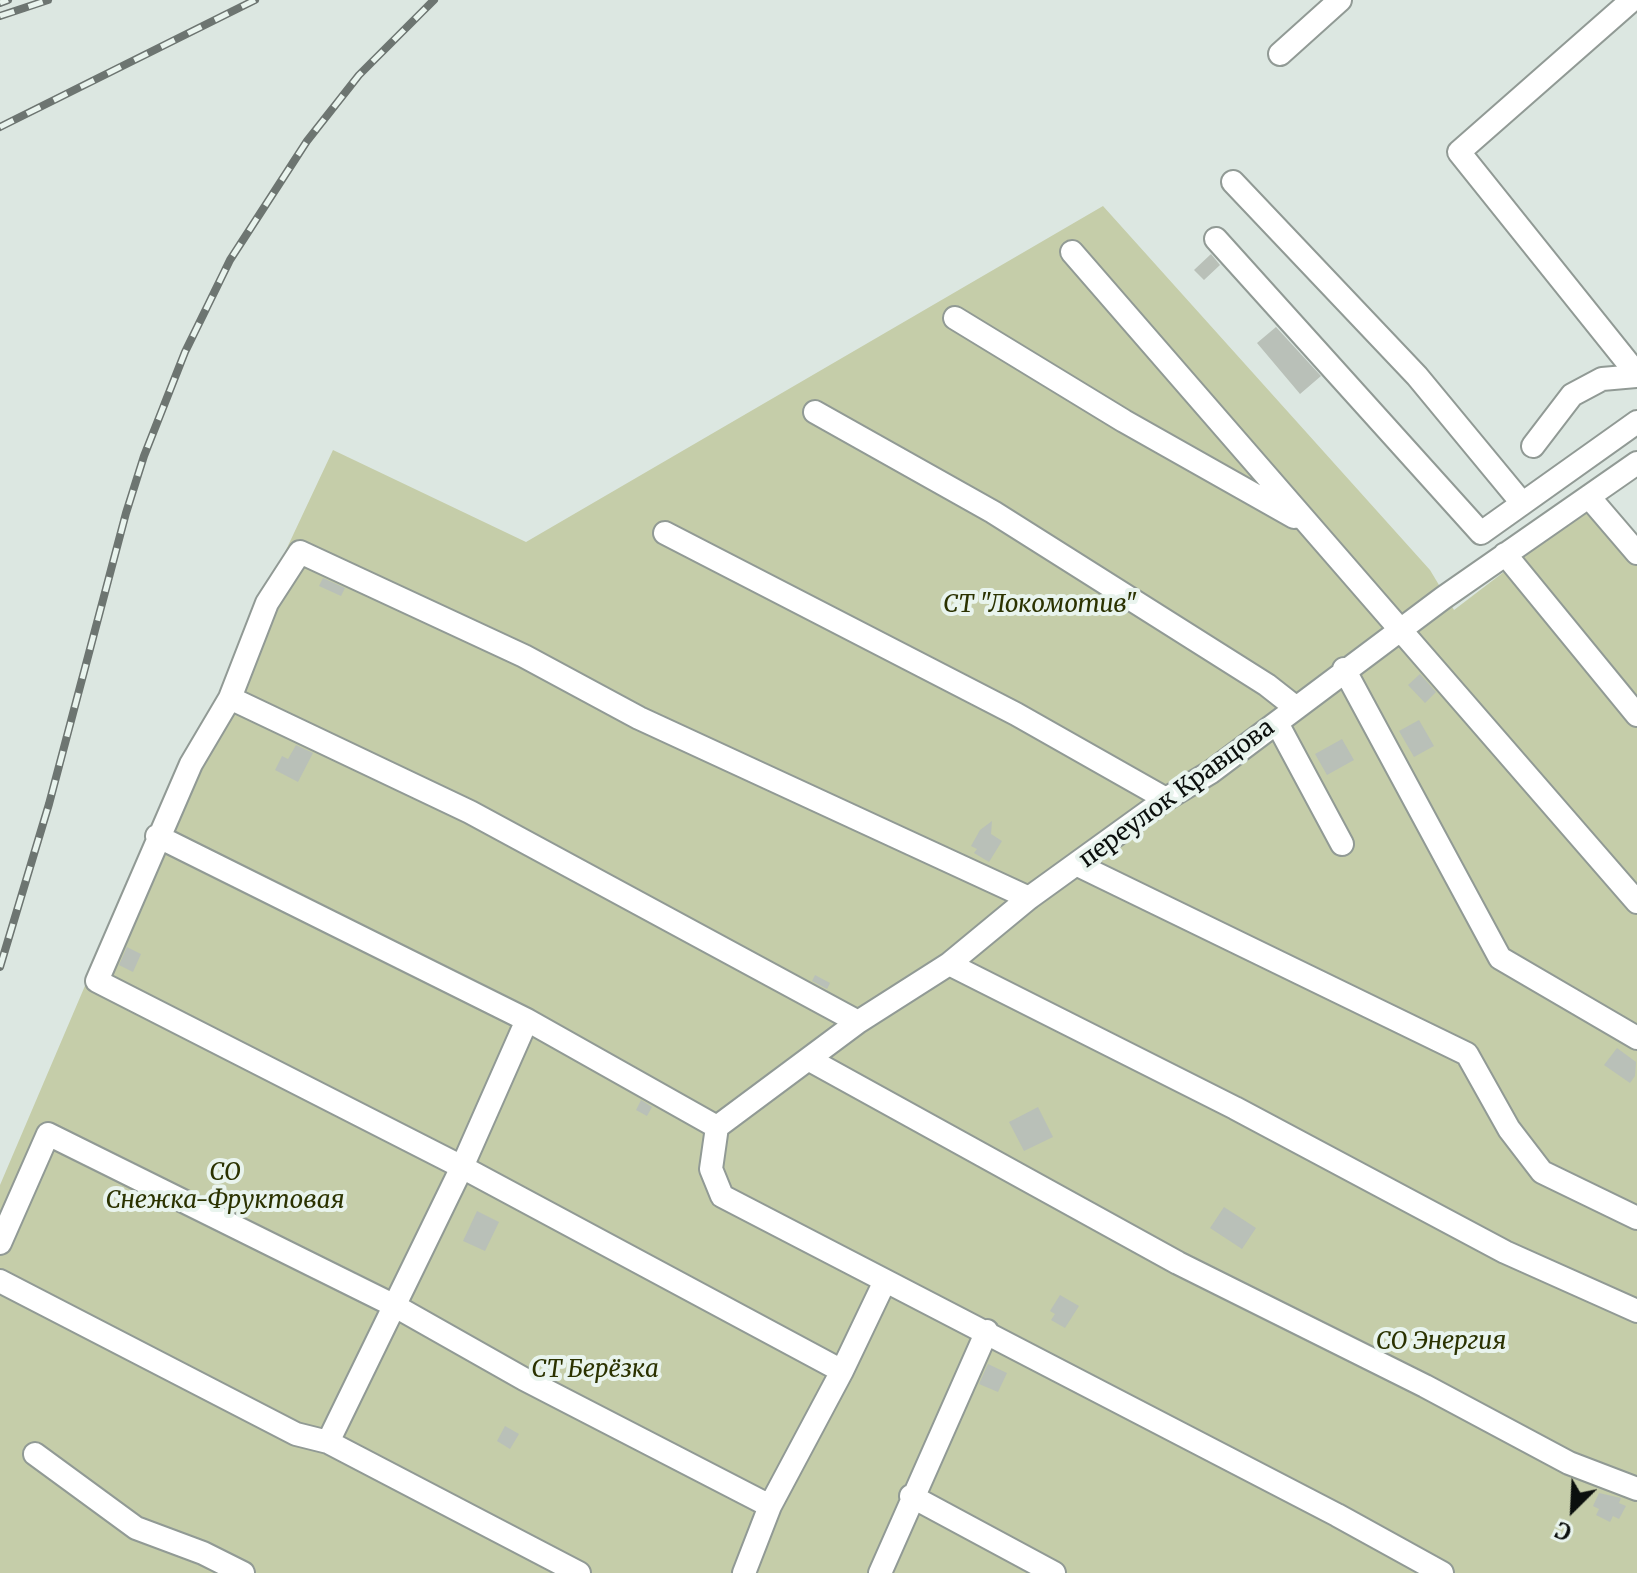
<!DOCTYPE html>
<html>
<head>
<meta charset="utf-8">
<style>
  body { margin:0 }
  #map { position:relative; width:1637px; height:1573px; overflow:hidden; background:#dce7e1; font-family:Merriweather,serif }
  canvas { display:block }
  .north { position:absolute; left:1533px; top:1469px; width:80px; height:80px; -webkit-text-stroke:6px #e9f4ee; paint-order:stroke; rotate:204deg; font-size:22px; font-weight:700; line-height:32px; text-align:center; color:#0b0f0d }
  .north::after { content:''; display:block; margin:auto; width:28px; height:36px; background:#0b0f0d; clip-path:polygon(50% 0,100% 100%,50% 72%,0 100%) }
</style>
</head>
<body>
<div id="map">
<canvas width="1637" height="1573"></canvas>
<div class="north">С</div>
</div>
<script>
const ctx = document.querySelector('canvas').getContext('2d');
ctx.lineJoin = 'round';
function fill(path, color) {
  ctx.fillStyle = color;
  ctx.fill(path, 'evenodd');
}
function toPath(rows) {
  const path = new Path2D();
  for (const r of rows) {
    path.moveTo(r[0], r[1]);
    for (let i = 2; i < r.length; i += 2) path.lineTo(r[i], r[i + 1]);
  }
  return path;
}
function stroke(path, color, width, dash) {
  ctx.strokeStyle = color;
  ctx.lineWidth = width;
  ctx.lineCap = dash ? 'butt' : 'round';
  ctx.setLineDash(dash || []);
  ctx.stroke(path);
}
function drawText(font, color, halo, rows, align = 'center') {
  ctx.font = font + ' Merriweather,serif';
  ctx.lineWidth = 8;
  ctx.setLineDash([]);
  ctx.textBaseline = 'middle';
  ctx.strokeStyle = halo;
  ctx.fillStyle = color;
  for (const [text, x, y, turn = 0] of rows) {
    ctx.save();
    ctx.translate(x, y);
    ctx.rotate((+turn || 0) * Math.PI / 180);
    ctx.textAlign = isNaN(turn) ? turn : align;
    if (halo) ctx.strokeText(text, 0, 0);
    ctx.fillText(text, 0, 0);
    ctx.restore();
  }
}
const green = toPath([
  [1103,206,1430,570,1454,610,1602,497,1637,540,1637,1573,0,1573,0,1185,122,899,333,450,526,542]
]);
const building = toPath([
  [1211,254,1220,265,1204,280,1194,270],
  [1276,327,1321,376,1300,394,1257,343],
  [323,578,345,588,341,596,319,586],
  [1420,674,1436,692,1425,703,1408,685],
  [1419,720,1434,746,1414,757,1399,731],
  [1342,739,1354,760,1327,775,1315,754],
  [296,745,313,753,298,782,275,770,282,756,288,759],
  [992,821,991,834,1002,841,989,862,974,853,977,849,971,846,980,830],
  [127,947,141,954,133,972,119,965],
  [815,975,830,983,827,989,812,981],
  [1617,1048,1636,1062,1635,1076,1630,1083,1604,1065],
  [641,1100,652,1107,647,1116,636,1110],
  [1038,1107,1053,1137,1024,1151,1009,1122],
  [1224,1207,1256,1228,1242,1249,1210,1228],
  [477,1211,499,1222,485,1251,463,1241],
  [1060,1295,1079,1306,1065,1328,1051,1320,1055,1314,1050,1311],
  [988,1364,1007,1373,998,1392,979,1384],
  [505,1426,519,1434,510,1449,497,1441],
  [1599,1493,1621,1498,1619,1503,1626,1506,1619,1519,1613,1516,1610,1522,1596,1515,1599,1509,1593,1506]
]);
const minor = toPath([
  [1632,0,1459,152,1637,374],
  [1280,54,1340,0],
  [1233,182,1417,376,1522,503],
  [1216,239,1481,533,1637,422],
  [1072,252,1637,902],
  [955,318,1124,421,1294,517],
  [815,412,993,512,1267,685,1295,707],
  [1533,446,1572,395,1602,379,1637,376],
  [1589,497,1637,553],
  [665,533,1016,714,1166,799],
  [1505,554,1637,715],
  [1344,669,1500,958,1637,1038],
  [230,698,470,812,858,1022],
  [1277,723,1342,844],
  [157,836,527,1020,717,1127],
  [1078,865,1467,1054,1509,1129,1542,1172,1637,1218],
  [949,964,1235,1108,1505,1252,1637,1311],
  [810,1060,1178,1263,1425,1386,1569,1463,1637,1489],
  [717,1127,858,1022,949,964,1029,898,1166,799,1211,772,1443,598,1637,463],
  [717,1127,711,1169,722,1196,1337,1515,1442,1573],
  [0,1243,48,1134,395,1306,524,1379,770,1506],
  [0,1281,296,1434,328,1442,579,1573],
  [842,1371,462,1167,97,981,191,764,230,698,267,603,300,552,524,656,639,718,1029,898],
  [328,1442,462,1167,527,1020],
  [35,1454,136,1528,203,1553,243,1573],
  [911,1496,1054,1573],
  [744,1573,770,1506,842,1371,885,1281],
  [880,1573,987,1331]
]);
const rail = toPath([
  [0,3,8,0],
  [0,16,48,0],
  [0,127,255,0],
  [0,967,49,804,126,513,144,456,185,352,230,260,307,141,359,75,434,0]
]);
const parkNames = [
  ["СТ \"Локомотив\"",1040,605],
  ["СО",225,1173],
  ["Снежка-Фруктовая",225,1201],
  ["СО Энергия",1441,1342],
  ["СТ Берёзка",595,1370]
];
const streetNames = [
  ["переулок Кравцова",1177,794,-36]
];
fill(green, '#c5cda9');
fill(building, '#b9c0b8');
stroke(minor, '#919a95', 26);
stroke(minor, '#fff', 22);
stroke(rail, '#6d7571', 8);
stroke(rail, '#e9f4ee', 5, [15]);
drawText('italic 24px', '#2b3200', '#e9f4ee', parkNames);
drawText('24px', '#0b0f0d', '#e9f4ee', streetNames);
</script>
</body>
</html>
